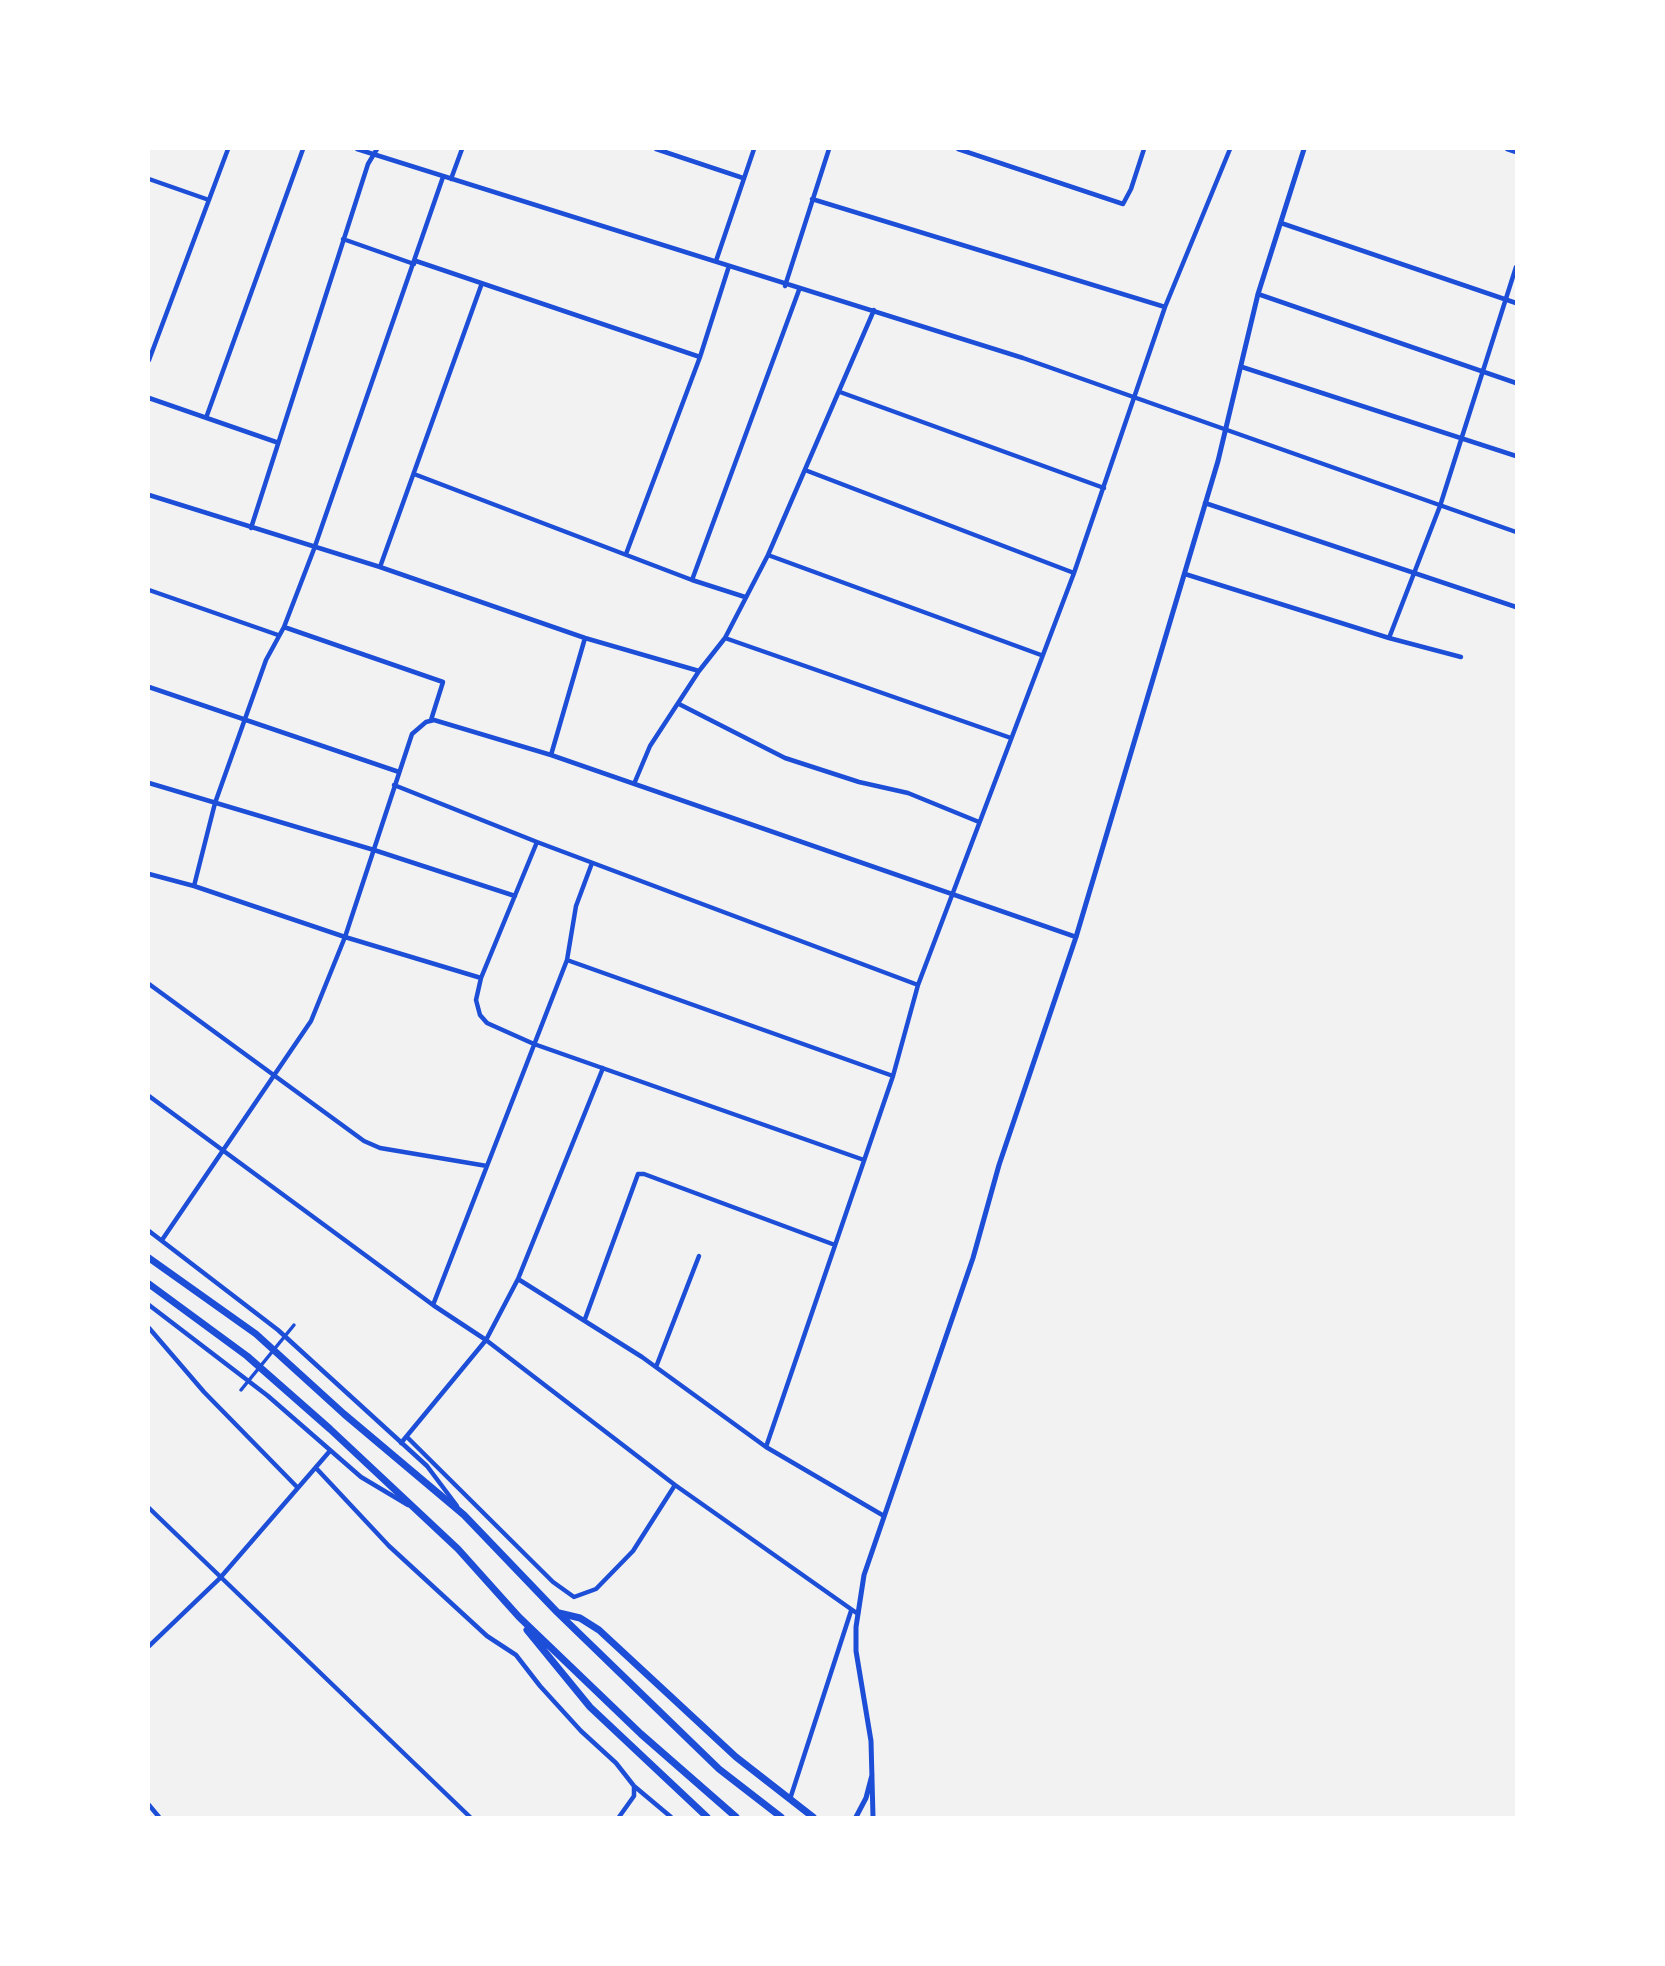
<!DOCTYPE html>
<html>
<head>
<meta charset="utf-8">
<style>
  body { margin:0 }
  #map { position:relative; width:1665px; height:1966px; overflow:hidden; background:#f2f2f2; font-family:Figtree,sans-serif }
  canvas { display:block }
  .frame { position:absolute; inset:0; border:150px solid #fff; pointer-events:none }
</style>
</head>
<body>
<div id="map">
<canvas width="1665" height="1966"></canvas>
<div class="frame"></div>
</div>
<script>
const ctx = document.querySelector('canvas').getContext('2d');
ctx.lineJoin = 'round';
function toPath(rows) {
  const path = new Path2D();
  for (const r of rows) {
    path.moveTo(r[0], r[1]);
    for (let i = 2; i < r.length; i += 2) path.lineTo(r[i], r[i + 1]);
  }
  return path;
}
function stroke(path, color, width, dash) {
  ctx.strokeStyle = color;
  ctx.lineWidth = width;
  ctx.lineCap = dash ? 'butt' : 'round';
  ctx.setLineDash(dash || []);
  ctx.stroke(path);
}
const pedestrian = toPath([
  [241,1390,294,1325]
]);
const minor = toPath([
  [357,149,1023,358,1516,532],
  [656,149,743,178],
  [958,149,1123,204,1131,189,1144,149],
  [1507,149,1516,152],
  [149,179,209,200],
  [451,179,462,149],
  [812,199,1165,307],
  [1281,223,1516,303],
  [343,239,414,264],
  [416,261,700,357],
  [716,261,754,149],
  [785,286,829,149],
  [1258,294,1516,383],
  [149,360,228,149],
  [1242,367,1516,456],
  [840,392,1104,488],
  [149,398,276,442],
  [206,418,303,149],
  [805,470,1074,573],
  [414,474,692,580,745,597],
  [149,495,380,567,585,638,699,671],
  [1205,503,1516,607],
  [251,528,368,164,377,149],
  [626,554,700,357,729,266],
  [768,555,1041,655],
  [380,567,482,283],
  [1185,574,1389,638,1461,657],
  [692,580,799,290],
  [149,590,278,635],
  [284,627,443,682,431,720],
  [725,638,1011,738],
  [1389,638,1440,506,1516,267],
  [149,687,399,772],
  [679,704,785,758,859,782,908,793,979,822],
  [551,755,585,638],
  [149,783,374,850,515,896],
  [634,784,650,746,699,671,725,638,768,555,874,310],
  [394,785,537,842],
  [149,874,194,886,345,937,481,978,476,1000,480,1015,487,1023,534,1044,864,1160],
  [194,886,215,803,266,660,284,627,314,549,443,177],
  [567,960,893,1076],
  [481,978,537,842,918,985],
  [149,984,364,1141,380,1148,487,1166],
  [149,1096,433,1305,486,1340,675,1485,858,1614],
  [149,1231,278,1330,427,1466,457,1506],
  [162,1240,311,1021,345,937,412,734,426,722,434,720,551,755,1076,937],
  [518,1279,642,1357,766,1447,884,1516],
  [149,1305,268,1396,361,1477,408,1505],
  [433,1305,567,960,576,906,592,863],
  [585,1319,638,1174,644,1174,835,1245],
  [149,1328,204,1392,298,1488],
  [656,1367,699,1256],
  [407,1437,553,1582,574,1597,596,1589,633,1551,675,1485],
  [401,1443,486,1340,518,1279,603,1068],
  [766,1447,893,1076,918,985,1074,573,1165,307,1230,149],
  [316,1468,389,1546,487,1636,516,1655,540,1686,581,1731,616,1763,634,1786,671,1817],
  [149,1508,470,1817],
  [149,1646,220,1578,329,1452],
  [790,1799,851,1611],
  [149,1805,159,1817],
  [619,1817,634,1796,634,1787]
]);
const tertiary = toPath([
  [856,1817,866,1798,872,1775],
  [873,1817,871,1741,856,1651,856,1627,864,1575,973,1258,999,1165,1076,937,1218,461,1258,294,1304,149]
]);
const trunk = toPath([
  [149,1258,256,1334,344,1414,464,1515,557,1612,719,1769,781,1817],
  [149,1284,247,1356,330,1429,458,1549,519,1617,641,1734,736,1817],
  [559,1613,580,1618,599,1630,736,1757,813,1817],
  [527,1630,590,1707,707,1817]
]);
stroke(pedestrian, '#1d4ed8', 3.5);
stroke(minor, '#1d4ed8', 4.5);
stroke(tertiary, '#1d4ed8', 5);
stroke(trunk, '#1d4ed8', 7);
</script>
</body>
</html>
